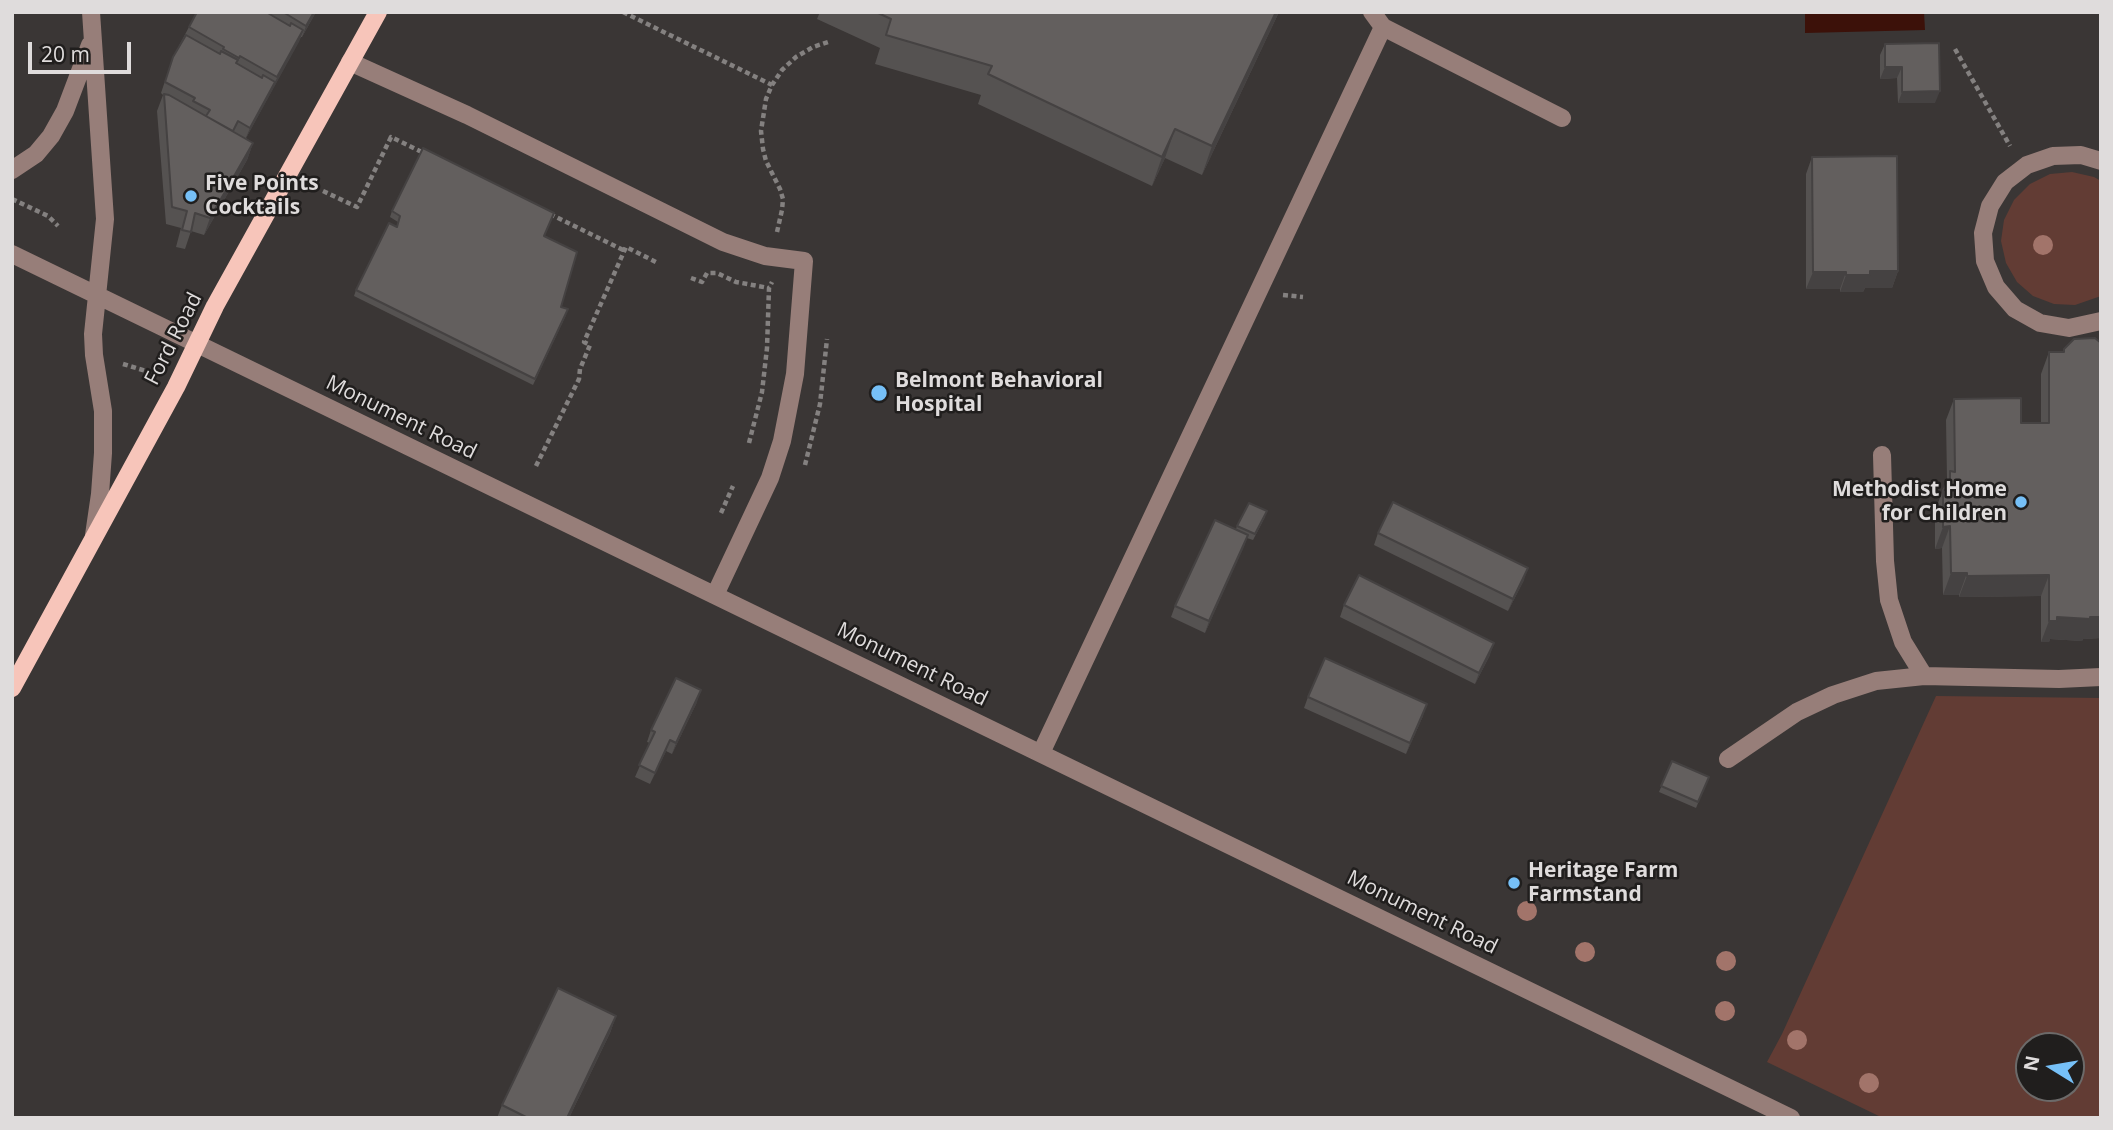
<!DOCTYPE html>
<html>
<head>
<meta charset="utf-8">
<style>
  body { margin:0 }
  #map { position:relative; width:2113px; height:1130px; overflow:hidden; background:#3a3635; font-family:"Open Sans",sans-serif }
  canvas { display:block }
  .frame { position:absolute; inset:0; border:14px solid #dfdcdc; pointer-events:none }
  .north { position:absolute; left:2015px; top:1032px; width:70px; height:70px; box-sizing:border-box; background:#201e1d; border:2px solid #6c6a69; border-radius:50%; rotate:281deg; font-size:19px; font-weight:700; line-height:28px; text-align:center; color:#dfdcdc }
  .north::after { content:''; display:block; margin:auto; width:24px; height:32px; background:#76c0f7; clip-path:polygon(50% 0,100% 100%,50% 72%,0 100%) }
  .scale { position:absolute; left:28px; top:42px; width:103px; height:32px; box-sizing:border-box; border:4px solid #dfdcdc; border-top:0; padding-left:9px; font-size:21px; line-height:24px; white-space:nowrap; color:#dfdcdc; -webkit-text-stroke:5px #201e1d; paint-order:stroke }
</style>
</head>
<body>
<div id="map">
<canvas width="2113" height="1130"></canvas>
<div class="frame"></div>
<div class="north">N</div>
<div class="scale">20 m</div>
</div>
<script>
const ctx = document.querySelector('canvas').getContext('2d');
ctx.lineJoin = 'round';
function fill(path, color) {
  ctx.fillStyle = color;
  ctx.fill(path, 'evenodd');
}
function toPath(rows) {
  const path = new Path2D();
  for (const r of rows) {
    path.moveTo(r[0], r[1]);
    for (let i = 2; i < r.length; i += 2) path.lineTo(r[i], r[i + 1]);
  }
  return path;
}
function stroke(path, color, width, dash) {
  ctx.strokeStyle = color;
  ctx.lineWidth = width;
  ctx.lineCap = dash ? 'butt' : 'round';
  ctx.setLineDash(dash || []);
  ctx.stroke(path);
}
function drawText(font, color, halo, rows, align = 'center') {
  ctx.font = font + ' "Open Sans",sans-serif';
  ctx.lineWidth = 5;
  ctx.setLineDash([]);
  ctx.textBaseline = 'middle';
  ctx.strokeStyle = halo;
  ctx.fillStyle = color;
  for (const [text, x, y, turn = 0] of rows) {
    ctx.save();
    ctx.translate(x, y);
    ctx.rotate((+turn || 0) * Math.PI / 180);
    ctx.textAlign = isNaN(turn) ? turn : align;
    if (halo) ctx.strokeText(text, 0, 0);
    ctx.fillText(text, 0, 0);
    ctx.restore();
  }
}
const green = toPath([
  [2072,172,2094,177,2101,181,2101,296,2075,305,2054,304,2033,296,2017,282,2006,263,2001,241,2004,220,2014,200,2030,184,2050,174],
  [1936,696,2101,698,2101,1118,1883,1118,1767,1062,1782,1034],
  [2029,1046,2071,1046,2071,1088,2029,1088]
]);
const water = toPath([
  [1805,12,1924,12,1925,30,1805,33]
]);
const path = toPath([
  [623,12,772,85],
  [1955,49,2010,146],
  [323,191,357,207,391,137,426,154],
  [12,199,48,216,58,226],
  [550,214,625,251],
  [777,232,782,210,783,199,780,189,766,161,763,149,761,131,766,99,772,85,782,70,796,57,813,47,831,41],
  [691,278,702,282,707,273,717,273,736,282,769,288],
  [1283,295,1303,297],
  [123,364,149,372],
  [749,443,762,392,767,348,769,288,772,282],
  [805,465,820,404,827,339],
  [536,466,579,379,580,369,590,345,584,342,626,247,656,262],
  [721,513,733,486]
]);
const minor = toPath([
  [91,12,105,219,93,334,94,355,103,411,103,453,100,494,94,535],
  [1372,12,1383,27,1562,118],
  [350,62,467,115,723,242,765,256,804,261,795,374,782,441,770,478,715,595],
  [2101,161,2081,155,2053,156,2027,165,2005,182,1990,206,1983,233,1985,261,1996,287,2015,309,2040,323,2069,328,2101,321],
  [12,170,36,154,51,136,65,111,90,45],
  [12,254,1791,1118],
  [1882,455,1885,561,1889,600,1903,642,1924,676],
  [1041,753,1383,27],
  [1728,759,1797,712,1833,695,1876,681,1924,676,2059,679,2101,677]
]);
const major = toPath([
  [12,688,176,387,215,306,378,12]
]);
const trees = [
  [2043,245],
  [1527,911],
  [1585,952],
  [1726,961],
  [1725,1011],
  [1797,1040],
  [1869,1083]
];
const wall = toPath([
  [197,12,316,12,302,37,301,37,246,138,253,143,247,160,204,235,191,231,185,249,176,247,181,228,166,224,157,111,163,95,161,93,173,57],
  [820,12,1279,12,1202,175,1165,158,1152,186,978,104,981,95,875,64,880,48,817,19],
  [1885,44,1935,103,1898,103,1897,78,1880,79,1880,55],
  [1812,157,1898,271,1892,288,1865,288,1863,292,1840,292,1840,289,1806,289,1806,174],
  [392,211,544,236,561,307,566,315,533,385,354,296,356,290,397,227,398,222,390,217],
  [2101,343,2101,638,2083,639,2082,641,2050,639,2049,642,2041,642,2041,596,1959,597,1959,595,1943,595,1942,548,1935,549,1935,511,1947,479,1946,420,1954,399,2021,423,2041,423,2041,374,2049,352,2063,352,2064,349],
  [1265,517,1253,540,1247,538,1205,633,1171,617,1175,606,1236,529,1237,526],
  [1378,533,1524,580,1508,611,1374,545],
  [1344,605,1490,655,1475,684,1340,617],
  [1308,697,1423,716,1406,754,1304,708],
  [697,702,672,754,666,751,650,784,635,777,650,743,647,742,651,730],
  [1672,761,1709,777,1696,808,1659,792],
  [616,1016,610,1033,569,1118,497,1118,502,1105]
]);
const shadedWall = toPath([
  [314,12,316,12,302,37,306,26],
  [1276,12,1279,12,1202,175,1212,146],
  [303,30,299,42,245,140,250,128],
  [1885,67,1902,67,1897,78,1880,79],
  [1940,91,1935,103,1898,103,1902,92],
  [1175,129,1165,158,1152,186,1162,157],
  [253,143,247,160,204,235,210,218],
  [1870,271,1898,271,1892,288,1865,288,1863,292,1840,292,1846,275],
  [1813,272,1846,272,1840,289,1806,289],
  [1950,526,1942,548,1935,549,1943,527],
  [1248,535,1244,547,1205,633,1209,621],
  [1528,568,1524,580,1508,611,1513,599],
  [1951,573,1967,573,1959,595,1943,595],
  [2049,575,2041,596,1959,597,1967,576],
  [2057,617,2101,617,2101,638,2083,639,2082,641,2050,639,2049,642,2041,642,2049,621],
  [1494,643,1490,655,1475,684,1479,673],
  [701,690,697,702,672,754,676,743],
  [1427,704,1423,716,1406,754,1410,743],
  [670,740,666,751,650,784],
  [616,1016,610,1033,569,1118,567,1118]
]);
const building = toPath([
  [197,12,266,12,290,26,291,23,303,30,277,77,240,56,239,58,223,49,224,47,189,27,197,12],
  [283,12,314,12,306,26,283,12],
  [876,12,1276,12,1212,146,1175,129,1162,157,988,74,992,66,886,35,891,19,876,12],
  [186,35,220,54,221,51,238,60,236,63,262,78,263,75,275,82,250,128,238,121,233,131,206,116,210,110,193,101,195,98,165,82,173,57,186,35],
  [1939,43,1940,91,1902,92,1902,67,1885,67,1885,44,1939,43],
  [164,94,169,95,253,143,210,218,195,213,191,232,182,230,187,211,172,207,164,94],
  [423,148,554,213,544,236,577,252,561,307,568,309,535,379,356,290,389,223,397,227,400,216,392,211,423,148],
  [1897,156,1898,271,1870,271,1870,275,1846,275,1846,272,1813,272,1812,157,1897,156],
  [2095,338,2101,343,2101,617,2090,617,2090,619,2057,617,2057,621,2049,621,2049,575,1967,576,1967,573,1951,573,1950,526,1943,527,1943,490,1950,490,1950,471,1955,472,1954,399,2021,398,2021,423,2049,423,2049,352,2064,352,2064,349,2074,339,2095,338],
  [1393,502,1528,568,1513,599,1378,533,1393,502],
  [1249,503,1267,511,1255,534,1237,526,1249,503],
  [1215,520,1248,535,1209,621,1175,606,1215,520],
  [1359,575,1494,643,1479,673,1344,605,1359,575],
  [1325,658,1427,704,1410,743,1308,697,1325,658],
  [676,678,701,690,676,743,670,740,655,773,639,765,655,732,651,730,676,678],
  [1672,761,1709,777,1698,802,1661,786,1672,761],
  [558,988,616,1016,567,1118,528,1118,502,1105,558,988]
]);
const markers = [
  [191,196,7,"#76c0f7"],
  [879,393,9,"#76c0f7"],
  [2021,502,7,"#76c0f7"],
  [1514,883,7,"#76c0f7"]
];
const poiNames = [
  ["Five Points",205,184],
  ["Cocktails",205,208],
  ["Belmont Behavioral",895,381],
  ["Hospital",895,405],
  ["Methodist Home",2007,490,"right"],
  ["for Children",2007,514,"right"],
  ["Heritage Farm",1528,871],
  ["Farmstand",1528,895]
];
const streetNames = [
  ["Ford Road",174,339,-63],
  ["Monument Road",401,418,26],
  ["Monument Road",912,665,26],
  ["Monument Road",1422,913,26]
];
fill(green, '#623c34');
fill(water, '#3c1109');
stroke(path, '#848180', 4.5, [5, 3.5]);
stroke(minor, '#977e79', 18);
stroke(major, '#f7c5ba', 18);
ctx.fillStyle = '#a2746a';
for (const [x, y] of trees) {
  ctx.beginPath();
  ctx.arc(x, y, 10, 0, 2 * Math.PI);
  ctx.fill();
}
fill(wall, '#555251');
fill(shadedWall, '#454242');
fill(building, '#635f5e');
stroke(building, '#454242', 2);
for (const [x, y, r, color] of markers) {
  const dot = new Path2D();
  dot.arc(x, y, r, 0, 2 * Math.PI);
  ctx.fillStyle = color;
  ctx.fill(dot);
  stroke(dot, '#201e1d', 2.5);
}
drawText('bold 21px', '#dfdcdc', '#201e1d', poiNames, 'left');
drawText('21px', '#dfdcdc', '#201e1d', streetNames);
</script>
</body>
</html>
